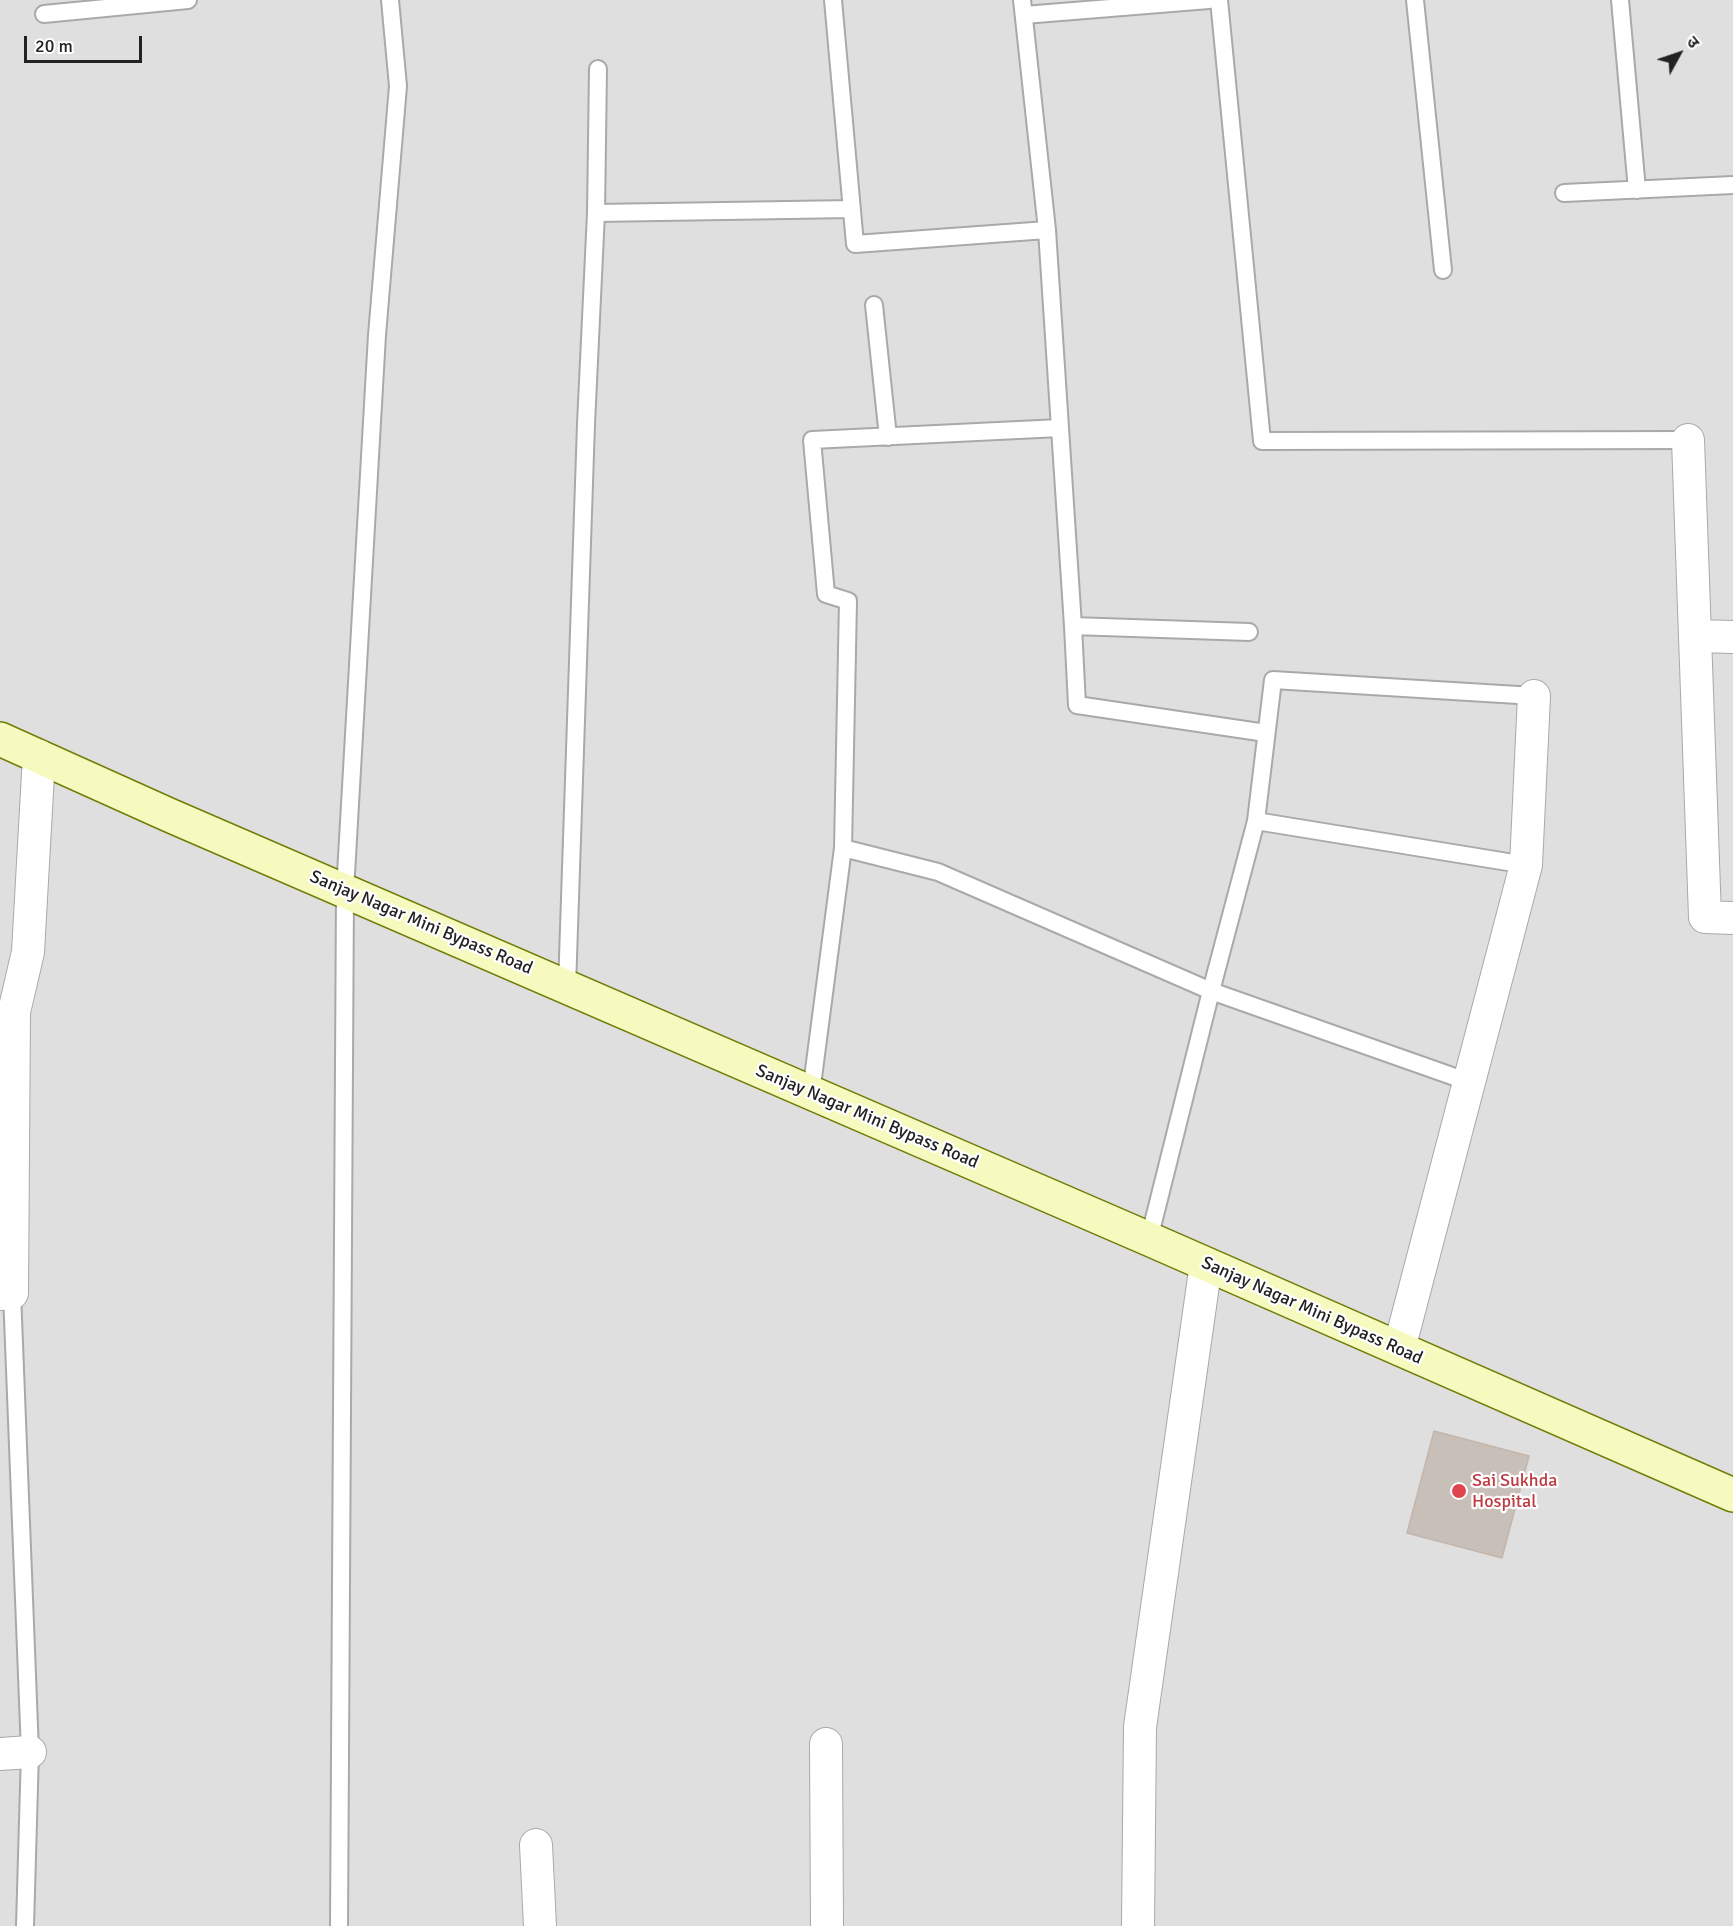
<!DOCTYPE html>
<html>
<head>
<meta charset="utf-8">
<style>
  body { margin:0 }
  #map { position:relative; width:1733px; height:1926px; overflow:hidden; background:#f2efe9; font-family:Signika,"Noto Sans Devanagari",sans-serif }
  canvas { display:block }
  .north { position:absolute; left:1649px; top:24px; width:60px; height:60px; -webkit-text-stroke:4px #fff; paint-order:stroke; rotate:50deg; font-size:16px; font-weight:700; line-height:24px; text-align:center; color:#222 }
  .north::after { content:''; display:block; margin:auto; width:21px; height:27px; background:#222; clip-path:polygon(50% 0,100% 100%,50% 72%,0 100%) }
  .scale { position:absolute; left:24px; top:36px; width:118px; height:27px; box-sizing:border-box; border:3px solid #222; border-top:0; padding-left:8px; font-size:18px; line-height:21px; white-space:nowrap; color:#222; -webkit-text-stroke:4px #fff; paint-order:stroke }
</style>
</head>
<body>
<div id="map">
<canvas width="1733" height="1926"></canvas>
<div class="north">उ</div>
<div class="scale">20 m</div>
</div>
<script>
const ctx = document.querySelector('canvas').getContext('2d');
ctx.lineJoin = 'round';
function fill(path, color) {
  ctx.fillStyle = color;
  ctx.fill(path, 'evenodd');
}
function toPath(rows) {
  const path = new Path2D();
  for (const r of rows) {
    path.moveTo(r[0], r[1]);
    for (let i = 2; i < r.length; i += 2) path.lineTo(r[i], r[i + 1]);
  }
  return path;
}
function stroke(path, color, width, dash) {
  ctx.strokeStyle = color;
  ctx.lineWidth = width;
  ctx.lineCap = dash ? 'butt' : 'round';
  ctx.setLineDash(dash || []);
  ctx.stroke(path);
}
function drawText(font, color, halo, rows, align = 'center') {
  ctx.font = font + ' Signika,sans-serif';
  ctx.lineWidth = 4.5;
  ctx.setLineDash([]);
  ctx.textBaseline = 'middle';
  ctx.strokeStyle = halo;
  ctx.fillStyle = color;
  for (const [text, x, y, turn = 0] of rows) {
    ctx.save();
    ctx.translate(x, y);
    ctx.rotate((+turn || 0) * Math.PI / 180);
    ctx.textAlign = isNaN(turn) ? turn : align;
    if (halo) ctx.strokeText(text, 0, 0);
    ctx.fillText(text, 0, 0);
    ctx.restore();
  }
}
const residential = toPath([
  [0,0,1733,0,1733,1926,0,1926]
]);
const building = toPath([
  [1434,1431,1529,1456,1502,1558,1407,1533,1434,1431]
]);
const lane = toPath([
  [833,0,855,244,1047,230],
  [1022,0,1047,230,1073,626,1077,705,1266,733],
  [1219,0,1262,441,1688,440],
  [1415,0,1443,270],
  [1620,0,1637,190],
  [44,14,188,0],
  [1024,15,1209,0],
  [1564,193,1733,185],
  [596,213,852,209],
  [874,305,888,437],
  [1073,626,1249,632],
  [1256,821,1526,865],
  [843,848,938,872,1211,991,1469,1082],
  [567,987,586,424,596,213,598,69],
  [811,1093,843,848,848,601,826,594,812,440,1060,428],
  [1149,1239,1211,991,1256,821,1273,680,1534,696],
  [12,1293,30,1752,25,1926],
  [339,1926,345,891,377,335,398,86,390,0]
]);
const street = toPath([
  [1688,440,1705,917,1733,918],
  [1695,636,1733,637],
  [0,1294,12,1293,14,1012,28,952,39,756],
  [1399,1349,1526,865,1534,696],
  [826,1744,827,1926],
  [0,1754,30,1752],
  [536,1845,540,1926],
  [1138,1926,1140,1727,1206,1264]
]);
const secondary = toPath([
  [0,739,169,815,1149,1239,1733,1495]
]);
const markers = [
  [1459,1491,8,"#e0444e"]
];
const streetNames = [
  ["Sanjay Nagar Mini Bypass Road",421,923,23],
  ["Sanjay Nagar Mini Bypass Road",867,1117,23],
  ["Sanjay Nagar Mini Bypass Road",1312,1311,24]
];
const healthNames = [
  ["Sai Sukhda",1472,1481],
  ["Hospital",1472,1502]
];
fill(residential, '#e0dfdf');
fill(building, '#c7bfb8');
stroke(building, '#c4b6ab', 1.5);
stroke(lane, '#a9a9a9', 20);
stroke(street, '#a9a9a9', 34);
stroke(secondary, '#707d05', 36);
stroke(lane, '#fff', 16);
stroke(street, '#fff', 32);
stroke(secondary, '#f7fabf', 33);
for (const [x, y, r, color] of markers) {
  const dot = new Path2D();
  dot.arc(x, y, r, 0, 2 * Math.PI);
  ctx.fillStyle = color;
  ctx.fill(dot);
  stroke(dot, '#fff', 2);
}
drawText('18px', '#222', '#fff', streetNames);
drawText('18px', '#be3a42', '#fff', healthNames, 'left');
</script>
</body>
</html>
